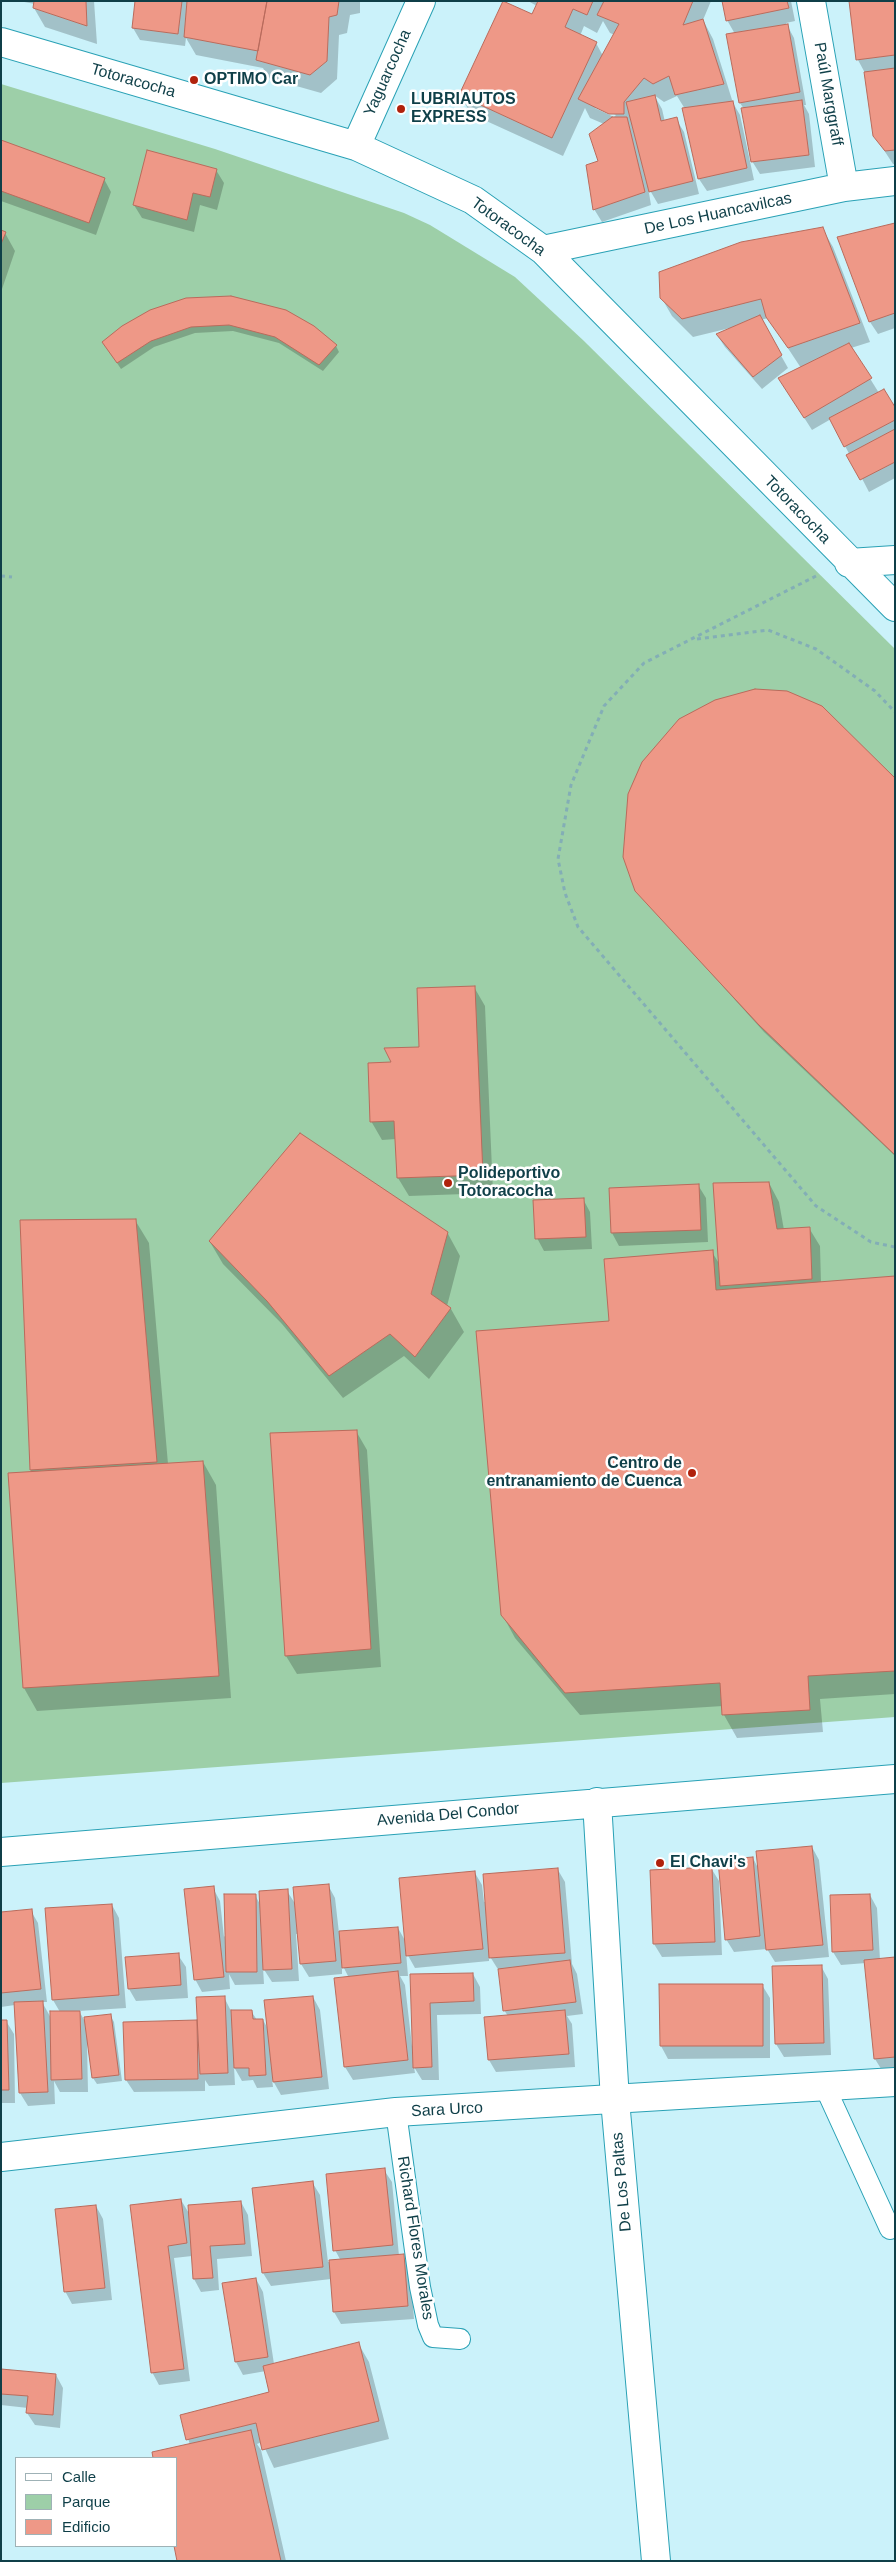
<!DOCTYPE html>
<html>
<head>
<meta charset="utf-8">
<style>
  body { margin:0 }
  #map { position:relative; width:896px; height:2562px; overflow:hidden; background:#cbf2fa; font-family:Arial,sans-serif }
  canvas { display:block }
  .frame { position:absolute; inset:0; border:2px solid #0f3f48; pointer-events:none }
  .legend { position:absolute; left:15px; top:2457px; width:162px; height:90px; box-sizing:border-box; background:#fff; border:1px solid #9fb2b6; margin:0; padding:6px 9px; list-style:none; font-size:15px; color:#0f3f48 }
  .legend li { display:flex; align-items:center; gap:10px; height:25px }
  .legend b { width:25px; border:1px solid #9fb2b6 }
</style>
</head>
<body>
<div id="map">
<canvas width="896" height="2562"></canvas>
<div class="frame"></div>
<ul class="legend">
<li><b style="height:6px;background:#fff"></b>Calle</li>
<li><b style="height:14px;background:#9dcfa8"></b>Parque</li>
<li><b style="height:14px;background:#ee9887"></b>Edificio</li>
</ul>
</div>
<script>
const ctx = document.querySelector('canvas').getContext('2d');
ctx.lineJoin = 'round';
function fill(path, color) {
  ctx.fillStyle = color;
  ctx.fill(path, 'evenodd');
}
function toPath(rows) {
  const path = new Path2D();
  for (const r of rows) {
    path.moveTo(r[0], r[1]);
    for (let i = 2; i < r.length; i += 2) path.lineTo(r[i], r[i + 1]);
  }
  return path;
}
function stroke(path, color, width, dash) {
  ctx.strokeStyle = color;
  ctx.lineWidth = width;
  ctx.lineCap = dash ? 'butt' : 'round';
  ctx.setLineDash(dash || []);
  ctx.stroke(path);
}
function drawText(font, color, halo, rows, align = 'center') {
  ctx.font = font + ' Arial,sans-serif';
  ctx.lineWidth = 5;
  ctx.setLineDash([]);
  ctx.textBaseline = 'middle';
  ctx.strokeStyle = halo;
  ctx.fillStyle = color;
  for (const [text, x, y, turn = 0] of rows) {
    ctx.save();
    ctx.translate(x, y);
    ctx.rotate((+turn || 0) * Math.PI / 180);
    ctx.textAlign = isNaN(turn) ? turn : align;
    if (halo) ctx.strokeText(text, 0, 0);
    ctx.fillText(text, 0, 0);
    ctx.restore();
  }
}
const green = toPath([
  [1,84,215,149,404,213,430,225,515,277,584,341,895,649,895,1717,1,1783]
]);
const shadow = toPath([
  [19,1,94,1,97,44,45,27,34,8,35,4],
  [136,1,360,1,360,13,350,15,347,33,339,35,337,79,321,93,268,78,263,68,196,55,186,38,185,46,140,40,133,28],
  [528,1,711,1,703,20,713,39,733,103,740,115,754,180,707,191,699,179,685,109,677,96,664,102,654,95,662,109,665,122,676,119,684,132,699,194,658,204,648,187,651,205,602,222,594,209,604,124,590,118,585,108,563,156,471,114,460,95,533,16,537,6],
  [603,21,610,33,615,35,603,56,596,43,580,36,584,26,597,33],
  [595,105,616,115,614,117,595,108],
  [724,1,791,1,795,21,786,23,794,38,806,105,804,105,809,114,815,167,760,174,752,161,744,109,740,103,735,34,727,20],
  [895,1,895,164,893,164,874,135,865,73,858,60],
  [1,142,104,179,111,192,96,235,1,201],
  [216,170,224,183,217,210,200,205,194,232,142,218,134,205],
  [895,224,895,328,878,334,870,322,838,238],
  [822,228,833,247,870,342,851,348,879,393,895,410,895,478,869,492,831,419,812,430,787,391,801,368,768,318,761,320,788,368,762,389,725,347,717,335,730,328,693,337,672,316,661,297],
  [1,232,5,233,15,251,1,292],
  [186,300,336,346,339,352,323,371,279,343,233,331,195,333,154,347,121,369,107,348],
  [895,780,895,1156,764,1032,636,890],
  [474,987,485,1006,493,1193,409,1196,398,1178,396,1139,382,1140,371,1121,393,1064,421,1048],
  [769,1183,779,1202,784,1230,809,1228,820,1246,821,1283,895,1277,895,1694,820,1699,823,1732,737,1738,724,1715,723,1706,580,1715,515,1638,502,1614,610,1322,712,1252,720,1265],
  [698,1185,706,1198,708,1242,619,1246,612,1233,610,1189],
  [583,1199,590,1212,592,1249,544,1251,537,1238],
  [135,1220,149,1243,168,1464,203,1462,216,1485,231,1698,37,1711,24,1688,31,1472,21,1221],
  [447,1232,460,1256,447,1306,451,1309,464,1332,429,1379,404,1356,343,1398,282,1324,223,1264,210,1242],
  [356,1431,367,1450,381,1667,297,1674,286,1656],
  [812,1847,819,1860,829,1957,775,1962,767,1949,734,1952,726,1939,753,1858,759,1870],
  [711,1868,719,1881,722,1955,662,1957,654,1944],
  [558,1870,565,1882,572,1964,577,1974,583,2014,567,2016,572,2024,575,2067,496,2072,489,2060,508,2016,504,2010,499,1971,489,1955,489,1961,415,1968,406,1952,408,1976,400,1976,405,1985,412,2046,414,2046,412,1975,473,1974,480,1987,481,2014,437,2015,439,2080,422,2080,414,2067,415,2073,353,2080,345,2067,335,1979,349,1978,342,1964,342,1974,309,1977,301,1964,298,1934,296,1934,299,1981,272,1982,263,1968,264,1984,235,1985,229,1974,230,1989,202,1992,195,1979,213,1888,220,1901,224,1937,255,1895,261,1906,287,1891,296,1905,328,1885,335,1898,339,1933,398,1928,407,1944,475,1873,482,1885,484,1902],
  [870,1895,877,1908,880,1960,895,1958,895,2071,883,2072,875,2059,866,1963,841,1965,833,1952],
  [112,1905,119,1918,126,2008,79,2011,87,2025,110,2015,114,2022,122,2081,97,2084,93,2078,89,2043,87,2043,88,2092,60,2092,54,2081,55,2104,28,2106,20,2093,15,2005,1,2007,1,1914,31,1911,38,1923,47,2002,42,2002,51,2018,60,2012,53,2000],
  [178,1955,186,1967,188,1998,136,2001,129,1989],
  [821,1966,828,1979,831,2055,784,2057,776,2044,774,1967],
  [762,1985,770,1998,770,2058,668,2059,661,2046,660,1986],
  [224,1997,231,2011,251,2011,257,2020,263,2020,268,2029,313,1997,320,2010,329,2089,281,2095,272,2079,273,2087,257,2088,253,2080,242,2081,234,2067,235,2085,209,2086,205,2080,205,2091,134,2092,126,2080,125,2023,198,2021],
  [1,2021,6,2021,14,2034,15,2103,1,2103],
  [384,2170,392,2182,399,2256,403,2256,410,2268,414,2319,341,2324,334,2312,331,2279,271,2286,263,2273,253,2189,312,2182,320,2195,328,2262,341,2261,335,2250],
  [181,2200,190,2215,241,2202,248,2215,252,2256,217,2259,219,2290,201,2292,194,2279,192,2256,174,2258,190,2381,159,2385,152,2372,131,2206],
  [96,2206,103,2219,112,2300,72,2304,65,2291],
  [256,2279,263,2292,274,2364,358,2343,369,2362,389,2439,274,2468,262,2442,257,2444,261,2450,286,2561,178,2561,175,2546,176,2458,155,2458,154,2453,190,2445,181,2415,271,2393,266,2371,243,2375,236,2362,224,2284],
  [1,2371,56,2375,63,2388,60,2428,35,2425,27,2413,28,2408,1,2405]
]);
const building = toPath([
  [34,1,86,1,87,26,33,8,34,1],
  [135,1,182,1,178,34,132,28,135,1],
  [187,1,267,1,258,51,184,37,187,1],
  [267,1,339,1,337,15,329,17,327,61,310,75,256,60,267,1],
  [503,1,532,14,538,1,593,1,587,15,573,9,565,27,597,42,552,138,459,95,503,1],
  [604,1,693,1,683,25,703,19,724,84,675,95,669,76,653,84,644,78,624,102,624,114,609,114,578,99,619,24,597,15,604,1],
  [722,1,787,1,789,8,726,21,722,1],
  [849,1,895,1,895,55,856,60,849,1],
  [788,24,800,92,739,103,726,34,788,24],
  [895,68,895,150,885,151,873,136,864,72,895,68],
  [655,95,661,121,677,117,693,181,649,192,626,102,655,95],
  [802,100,809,155,751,162,741,108,802,100],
  [733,101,747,168,698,179,682,108,733,101],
  [612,117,627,117,645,192,593,210,586,165,598,161,589,134,612,117],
  [1,140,105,178,89,223,1,191,1,140],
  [147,150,217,169,210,197,193,193,187,220,133,205,147,150],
  [895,223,895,313,869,322,837,237,895,223],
  [823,227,860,323,788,348,766,317,761,299,682,319,660,298,659,272,741,242,823,227],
  [1,230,6,232,1,244,1,230],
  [231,296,286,310,314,326,337,345,319,365,275,337,229,325,191,327,151,341,117,363,102,342,122,326,150,310,186,298,231,296],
  [760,315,782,355,753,377,716,334,760,315],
  [849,343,872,378,804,418,778,378,849,343],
  [884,389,895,407,895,420,844,447,829,418,884,389],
  [895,429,895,462,860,480,846,455,895,429],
  [755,689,787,691,822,706,895,778,895,1155,759,1025,635,891,623,857,628,794,642,762,679,719,715,700,755,689],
  [475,986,483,1175,397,1178,394,1121,370,1122,368,1063,391,1062,384,1048,419,1047,417,988,475,986],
  [300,1133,448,1232,431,1294,451,1308,415,1357,390,1334,329,1376,267,1301,209,1241,300,1133],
  [769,1182,777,1229,810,1227,812,1279,720,1286,713,1183,769,1182],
  [699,1184,701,1230,611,1233,609,1188,699,1184],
  [584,1198,586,1237,535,1239,533,1200,584,1198],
  [136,1219,157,1462,30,1470,20,1220,136,1219],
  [713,1250,716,1290,895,1276,895,1671,808,1676,810,1710,722,1715,720,1683,565,1693,501,1615,476,1331,609,1321,604,1259,713,1250],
  [357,1430,371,1649,285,1656,270,1433,357,1430],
  [203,1461,219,1676,23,1688,8,1473,203,1461],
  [812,1846,823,1945,766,1950,756,1851,812,1846],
  [753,1857,760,1936,725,1940,718,1860,753,1857],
  [712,1867,715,1942,653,1944,650,1870,712,1867],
  [558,1868,565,1953,489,1958,483,1874,558,1868],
  [475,1871,483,1949,406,1956,399,1878,475,1871],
  [329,1884,336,1961,300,1964,293,1887,329,1884],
  [214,1886,224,1977,194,1980,184,1889,214,1886],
  [288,1889,292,1969,263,1970,259,1891,288,1889],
  [224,1894,256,1894,257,1972,226,1972,224,1894],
  [870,1894,873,1950,832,1952,830,1895,870,1894],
  [112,1904,119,1995,52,2000,45,1908,112,1904],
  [32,1909,41,1989,1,1993,1,1912,32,1909],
  [398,1927,401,1963,342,1968,339,1931,398,1927],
  [179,1953,181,1985,128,1989,125,1957,179,1953],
  [895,1957,895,2057,874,2059,864,1960,895,1957],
  [570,1960,576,2002,503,2011,498,1969,570,1960],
  [822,1965,824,2043,775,2044,772,1966,822,1965],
  [398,1971,408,2060,344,2067,334,1978,398,1971],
  [473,1973,474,2001,430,2003,432,2067,413,2068,410,1974,473,1973],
  [659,1984,763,1984,763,2046,660,2046,659,1984],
  [225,1996,228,2073,200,2074,196,1997,225,1996],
  [313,1996,322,2077,273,2082,264,2000,313,1996],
  [43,2001,48,2092,19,2093,14,2002,43,2001],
  [231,2010,252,2010,253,2019,263,2019,266,2075,249,2076,249,2068,234,2068,231,2010],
  [565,2010,569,2054,488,2060,484,2017,565,2010],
  [50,2011,80,2011,82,2079,51,2080,50,2011],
  [111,2014,119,2075,92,2078,84,2017,111,2014],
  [1,2020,7,2020,9,2090,1,2090,1,2020],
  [197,2020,198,2079,125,2080,123,2022,197,2020],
  [385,2168,393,2245,333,2251,326,2174,385,2168],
  [313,2181,323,2267,262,2273,252,2188,313,2181],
  [181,2199,187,2243,168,2246,184,2369,151,2373,130,2205,181,2199],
  [241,2201,245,2244,210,2246,213,2278,193,2279,188,2205,241,2201],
  [96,2205,105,2288,64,2292,55,2209,96,2205],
  [404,2254,408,2306,333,2312,329,2260,404,2254],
  [256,2278,268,2357,235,2362,222,2283,256,2278],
  [359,2342,379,2421,262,2450,256,2423,186,2440,180,2415,269,2392,263,2366,359,2342],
  [1,2369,56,2374,53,2415,26,2413,28,2396,1,2394,1,2369],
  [251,2430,281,2561,177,2561,174,2546,176,2546,176,2458,153,2458,152,2452,251,2430]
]);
const path = toPath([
  [1,576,12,577],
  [816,576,644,663,604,706,571,785,558,859,565,893,578,927,816,1206,871,1242,895,1247],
  [697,639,768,630,816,649,875,691,895,712]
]);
const lane = toPath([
  [825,2087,890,2229],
  [396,2112,420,2287,428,2325,433,2337,460,2339]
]);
const street = toPath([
  [811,1,844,187],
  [1,42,356,146,473,200,543,250,895,607],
  [356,146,421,1],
  [543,250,844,187,895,181],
  [849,563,895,560],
  [597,1802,615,2100,656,2561],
  [1,1852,895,1779],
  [1,2157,396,2112,895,2082]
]);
const markers = [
  [194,80,5,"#b0220c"],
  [401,109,5,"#b0220c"],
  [448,1183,5,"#b0220c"],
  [692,1473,5,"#b0220c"],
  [660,1863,5,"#b0220c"]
];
const streetNames = [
  ["Yaguarcocha",388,73,-66],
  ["Totoracocha",133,81,16],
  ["Paúl Marggraff",828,94,80],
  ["De Los Huancavilcas",718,214,-12],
  ["Totoracocha",508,227,36],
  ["Totoracocha",797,510,46],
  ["Avenida Del Condor",448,1815,-5],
  ["Sara Urco",447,2110,-3],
  ["De Los Paltas",622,2182,-95],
  ["Richard Flores Morales",415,2238,81]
];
const poiNames = [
  ["OPTIMO Car",204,80],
  ["LUBRIAUTOS",411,100],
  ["EXPRESS",411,118],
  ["Polideportivo",458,1174],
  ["Totoracocha",458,1192],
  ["Centro de",682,1464,"right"],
  ["entranamiento de Cuenca",682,1482,"right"],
  ["El Chavi's",670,1863]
];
fill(green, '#9dcfa8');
fill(shadow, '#0003');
fill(building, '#ee9887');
stroke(building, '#ba6b5c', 1);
stroke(lane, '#29a1b5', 22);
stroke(street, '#29a1b5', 30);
stroke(path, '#83aeb6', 3, [4, 4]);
stroke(lane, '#fff', 20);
stroke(street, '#fff', 28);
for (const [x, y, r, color] of markers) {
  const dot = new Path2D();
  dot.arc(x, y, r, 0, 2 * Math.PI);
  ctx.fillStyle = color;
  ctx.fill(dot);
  stroke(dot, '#fff', 2);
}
drawText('16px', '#0f3f48', '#fff', streetNames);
drawText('bold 16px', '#0f3f48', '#fff', poiNames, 'left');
</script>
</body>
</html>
